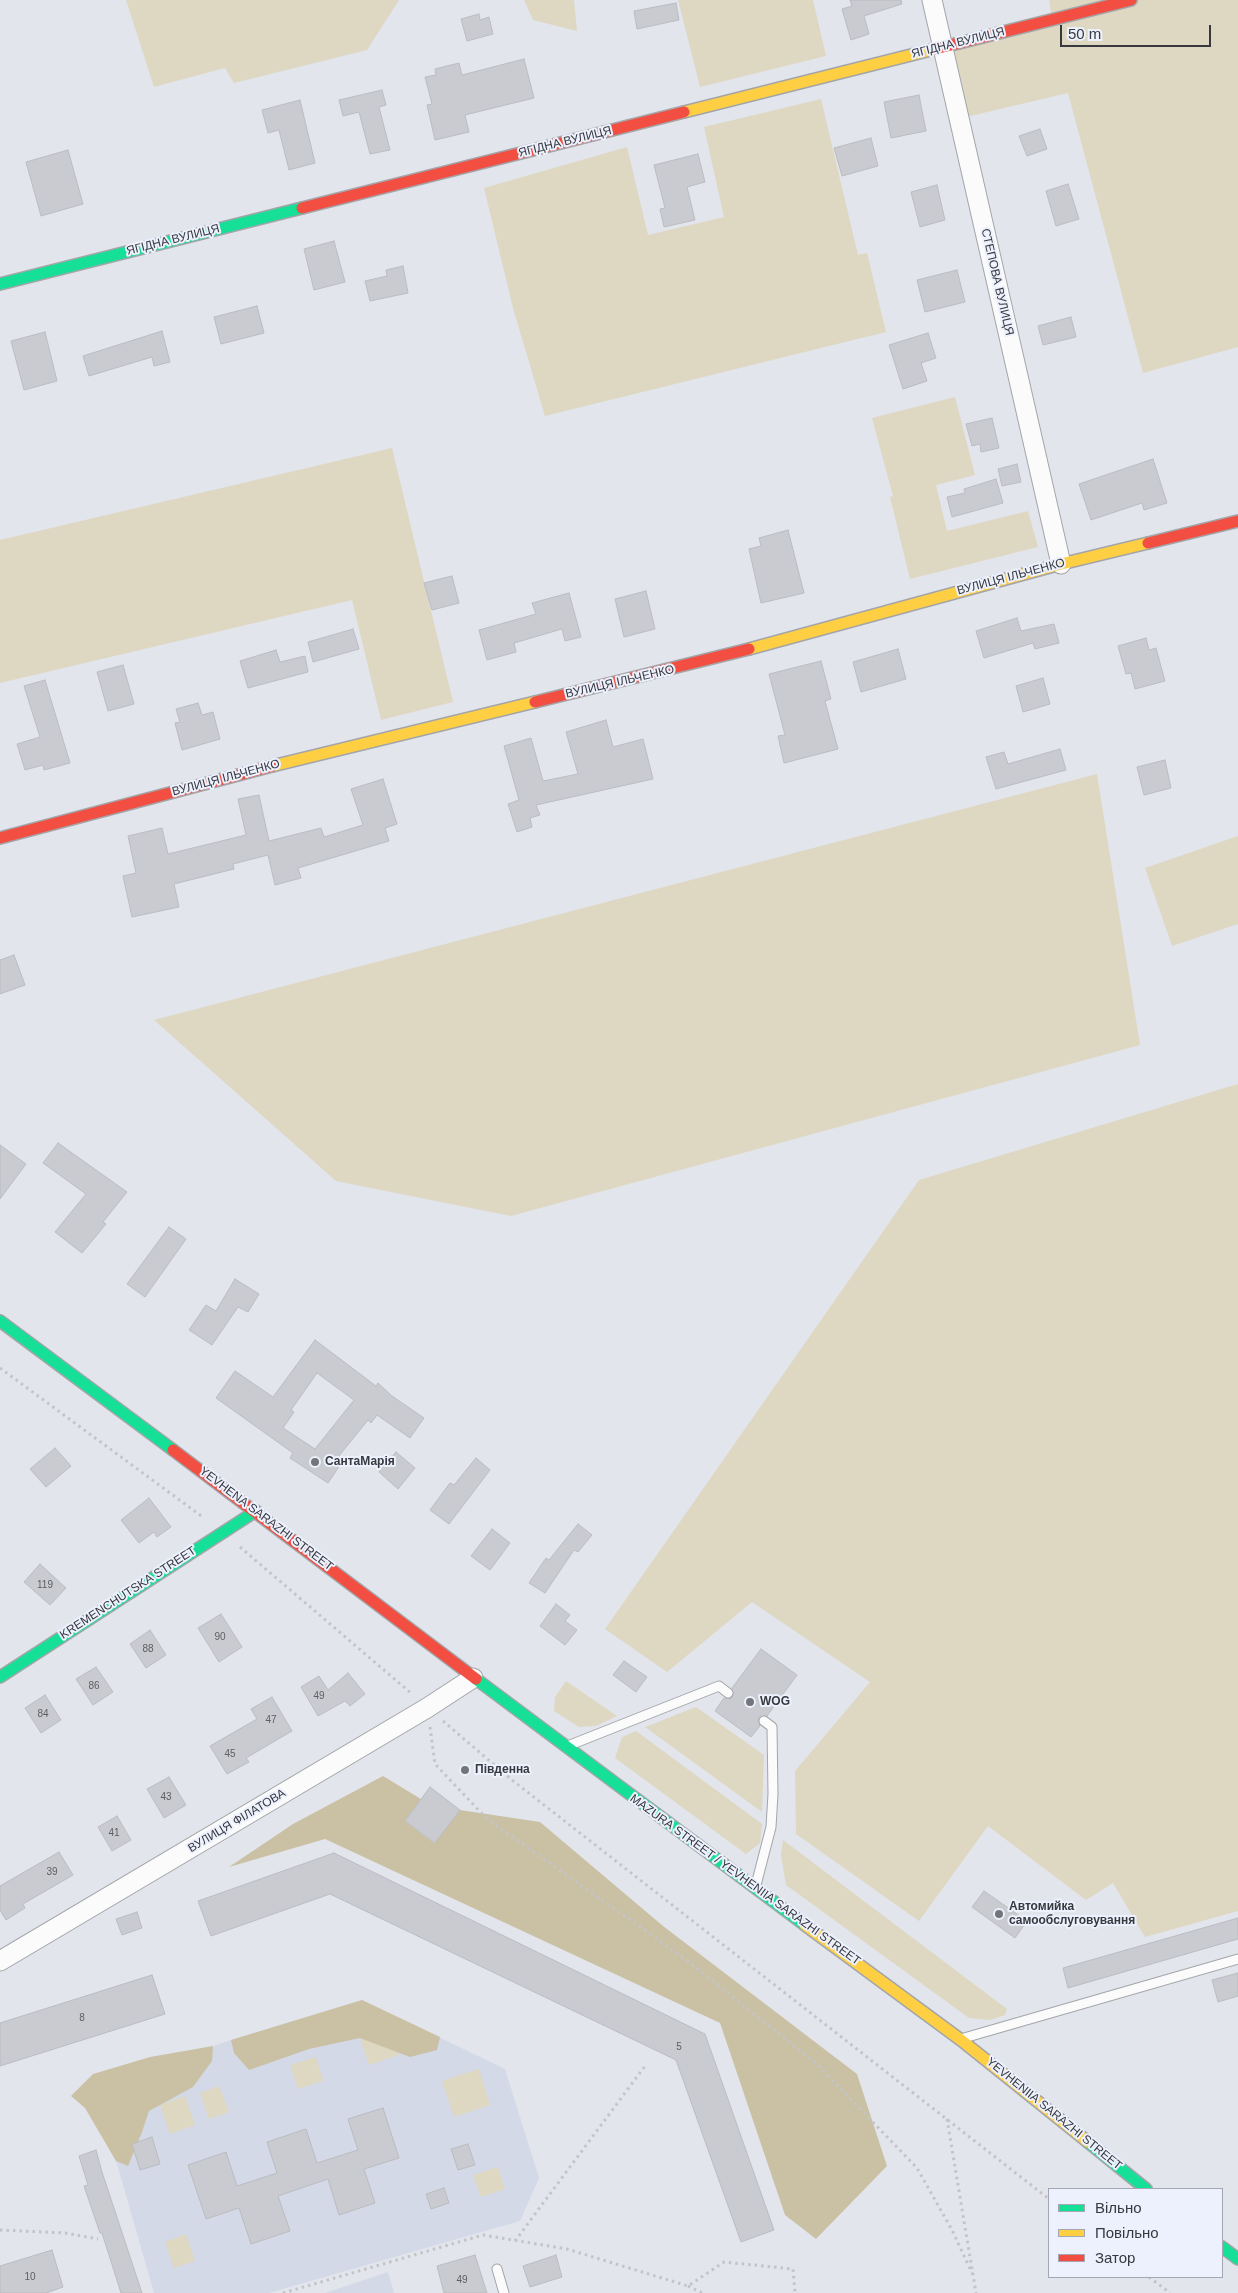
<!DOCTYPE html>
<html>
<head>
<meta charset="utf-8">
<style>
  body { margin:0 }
  #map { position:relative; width:1238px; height:2293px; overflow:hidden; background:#e2e5ec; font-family:Helvetica,sans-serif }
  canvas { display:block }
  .legend { position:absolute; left:1048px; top:2188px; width:175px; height:90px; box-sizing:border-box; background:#ecf1fd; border:1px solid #a4a7b1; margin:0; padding:6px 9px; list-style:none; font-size:15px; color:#37393e }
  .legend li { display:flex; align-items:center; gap:10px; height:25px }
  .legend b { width:25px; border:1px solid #a4a7b1 }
  .scale { position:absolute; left:1060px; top:25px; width:151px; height:22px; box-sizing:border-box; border:2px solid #37393e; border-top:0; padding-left:6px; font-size:15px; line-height:18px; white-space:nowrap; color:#37393e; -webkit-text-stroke:4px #ecf1fd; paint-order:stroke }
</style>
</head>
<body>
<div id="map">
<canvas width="1238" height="2293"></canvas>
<ul class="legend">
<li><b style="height:6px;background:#16e098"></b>Вільно</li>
<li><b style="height:6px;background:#ffcf43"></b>Повільно</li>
<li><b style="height:6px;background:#f24e42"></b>Затор</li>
</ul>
<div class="scale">50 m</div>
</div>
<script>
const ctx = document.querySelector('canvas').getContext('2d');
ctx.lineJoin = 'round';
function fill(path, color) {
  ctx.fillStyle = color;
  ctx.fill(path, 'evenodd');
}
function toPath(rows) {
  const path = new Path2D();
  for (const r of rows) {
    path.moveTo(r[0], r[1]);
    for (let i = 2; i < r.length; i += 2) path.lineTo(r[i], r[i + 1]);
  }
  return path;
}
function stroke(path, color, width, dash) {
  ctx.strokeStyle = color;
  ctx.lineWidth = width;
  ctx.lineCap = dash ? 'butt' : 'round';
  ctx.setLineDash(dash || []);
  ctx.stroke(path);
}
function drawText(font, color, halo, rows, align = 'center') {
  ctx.font = font + ' Helvetica,sans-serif';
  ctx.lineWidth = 4;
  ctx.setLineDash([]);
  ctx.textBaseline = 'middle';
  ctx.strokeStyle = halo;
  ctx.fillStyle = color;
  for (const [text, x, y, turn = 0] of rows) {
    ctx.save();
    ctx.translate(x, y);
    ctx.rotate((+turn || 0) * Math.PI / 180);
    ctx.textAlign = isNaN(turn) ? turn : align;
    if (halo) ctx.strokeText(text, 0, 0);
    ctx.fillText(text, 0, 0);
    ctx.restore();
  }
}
const built = toPath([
  [362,2000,505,2069,539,2178,520,2221,269,2293,154,2293,95,2087,231,2040],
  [388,2272,394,2293,325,2293]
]);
const green = toPath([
  [126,0,399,0,367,50,234,83,225,68,154,87],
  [524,0,574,0,577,31,533,20],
  [678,0,813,0,826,56,700,87],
  [1049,0,1238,0,1238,347,1143,373,1068,93,966,117,948,50,1053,24],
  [821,99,858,255,867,253,886,332,545,416,513,308,484,188,627,147,648,235,724,217,704,127],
  [955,397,975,475,936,485,947,531,1028,511,1038,547,910,579,890,497,893,496,872,418],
  [392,448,453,702,381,720,352,600,0,683,0,540],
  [1097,774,1140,1045,511,1216,336,1181,154,1020],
  [1238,836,1238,924,1172,946,1145,868],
  [1238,1084,1238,1911,1145,1937,1113,1883,1086,1900,988,1826,919,1921,796,1834,795,1771,870,1682,752,1602,667,1672,605,1629,919,1180],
  [566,1681,617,1716,596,1726,579,1727,554,1711,555,1697],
  [696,1707,764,1755,762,1812,645,1727],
  [636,1731,762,1824,760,1843,746,1854,615,1758,622,1737],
  [783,1840,1007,2009,1005,2015,990,2020,969,2018,786,1885,781,1855],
  [390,2028,399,2055,369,2065,360,2038],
  [316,2057,323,2081,298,2089,290,2065],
  [479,2069,490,2105,454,2117,442,2081],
  [219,2086,229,2112,209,2119,200,2093],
  [185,2096,195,2125,170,2134,160,2105],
  [498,2167,505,2189,481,2197,473,2175],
  [186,2234,195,2261,174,2268,165,2242]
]);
const forest = toPath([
  [383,1776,421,1799,405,1821,434,1843,460,1810,540,1822,663,1926,857,2074,887,2166,816,2239,785,2215,720,2023,325,1839,229,1867,293,1824],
  [362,2000,440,2037,437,2050,410,2057,360,2038,309,2049,249,2070,234,2053,231,2040],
  [213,2046,212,2061,193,2087,149,2111,142,2132,128,2166,116,2161,85,2108,71,2096,93,2074,150,2057]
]);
const building = toPath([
  [850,0,901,0,902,4,864,16,869,34,851,40,842,9,852,6,850,0],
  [676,3,679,20,637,29,634,11,676,3],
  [479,14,480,20,489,17,493,34,467,41,461,19,479,14],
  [524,59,534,98,465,115,469,132,435,140,427,105,432,104,425,77,436,75,435,69,459,63,462,75,524,59],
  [382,90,386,105,379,107,390,150,370,154,359,112,343,116,339,100,382,90],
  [919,95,926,131,891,138,884,102,919,95],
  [300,100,315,163,289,170,279,130,268,133,262,110,300,100],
  [1040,129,1047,149,1027,156,1019,136,1040,129],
  [871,138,878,166,842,176,834,148,871,138],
  [68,150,83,204,41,216,26,162,68,150],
  [698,154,705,182,687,187,695,220,664,227,660,209,665,208,654,165,698,154],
  [1068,184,1079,219,1056,226,1046,191,1068,184],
  [937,185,945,220,920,227,911,192,937,185],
  [334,241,345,282,314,290,304,249,334,241],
  [403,266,408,293,370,301,365,281,387,276,386,270,403,266],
  [957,270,965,302,925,312,917,280,957,270],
  [257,306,264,333,221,344,214,317,257,306],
  [1071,317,1076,337,1043,345,1038,326,1071,317],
  [162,331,170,362,154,366,152,357,89,376,83,356,162,331],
  [45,332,57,381,24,390,11,341,45,332],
  [928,333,936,358,921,363,927,381,903,389,889,345,928,333],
  [992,418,999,448,981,452,980,444,972,446,966,424,992,418],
  [1153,459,1167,503,1144,510,1142,503,1091,520,1079,484,1153,459],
  [1017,464,1021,482,1002,486,998,469,1017,464],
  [996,479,1003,503,952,517,947,497,965,493,964,489,996,479],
  [788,530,804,593,761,603,749,549,761,546,759,538,788,530],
  [452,576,459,603,432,610,424,583,452,576],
  [646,591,655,629,624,637,615,599,646,591],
  [569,593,581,637,565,641,562,629,514,643,516,652,487,660,479,630,536,614,532,603,569,593],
  [1017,618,1021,631,1054,624,1059,643,1035,649,1033,643,984,658,976,631,1017,618],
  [353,629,359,649,313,662,308,642,353,629],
  [1146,638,1149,650,1156,648,1165,681,1135,689,1131,673,1126,674,1118,646,1146,638],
  [898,649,906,679,861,692,853,662,898,649],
  [276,650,280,662,305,656,308,672,248,688,240,661,276,650],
  [821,661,831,699,825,701,838,749,784,763,778,736,785,735,769,674,821,661],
  [123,665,134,704,108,711,97,672,123,665],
  [1043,678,1050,704,1023,712,1016,686,1043,678],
  [45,680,70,763,44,770,43,765,25,770,17,744,40,737,24,686,45,680],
  [198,703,202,715,213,712,220,739,182,750,175,723,180,722,176,709,198,703],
  [606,720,613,747,643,739,653,779,536,805,540,815,530,818,532,827,517,832,508,804,519,800,504,746,531,738,543,781,578,774,566,732,606,720],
  [1060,749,1066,770,996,789,986,757,1004,752,1008,764,1060,749],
  [1165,760,1171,788,1144,795,1137,767,1165,760],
  [383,779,397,824,385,828,389,841,298,868,301,878,275,885,268,855,233,864,234,869,174,884,179,907,132,917,123,876,136,873,128,836,162,828,168,854,246,835,238,799,259,795,269,841,321,828,324,837,363,825,351,789,383,779],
  [14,955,25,985,0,994,0,960,14,955],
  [58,1143,127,1192,103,1222,106,1224,82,1253,55,1232,86,1194,43,1163,58,1143],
  [0,1145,26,1164,0,1199,0,1145],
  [169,1227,186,1239,145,1297,127,1284,169,1227],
  [235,1279,259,1294,248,1312,238,1307,212,1345,189,1330,206,1305,216,1311,235,1279],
  [315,1340,376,1386,378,1383,392,1396,424,1418,410,1438,377,1415,371,1423,368,1420,334,1462,340,1465,328,1483,290,1458,293,1453,216,1398,235,1371,273,1397,315,1340],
  [317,1373,354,1400,315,1449,283,1428,294,1412,291,1410,317,1373],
  [55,1448,71,1466,46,1487,30,1469,55,1448],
  [396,1452,415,1468,398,1489,379,1472,396,1452],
  [476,1458,490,1470,449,1524,430,1510,450,1483,454,1485,476,1458],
  [149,1498,171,1527,157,1537,154,1532,139,1543,121,1520,149,1498],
  [578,1524,592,1535,578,1552,574,1550,545,1593,529,1583,546,1558,549,1560,578,1524],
  [492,1529,510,1543,490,1570,471,1556,492,1529],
  [40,1564,66,1588,50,1605,24,1582,40,1564],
  [556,1604,570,1615,565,1621,577,1630,565,1645,540,1626,556,1604],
  [221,1614,242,1647,219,1662,198,1628,221,1614],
  [150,1630,166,1655,146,1668,130,1644,150,1630],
  [761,1649,797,1675,767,1716,759,1717,758,1721,760,1726,751,1737,715,1711,724,1698,730,1699,733,1696,732,1688,761,1649],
  [624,1661,647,1677,636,1692,613,1675,624,1661],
  [96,1667,113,1692,93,1705,76,1679,96,1667],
  [348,1673,365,1694,350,1706,345,1701,318,1716,301,1687,319,1676,328,1690,348,1673],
  [45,1695,61,1720,41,1733,25,1708,45,1695],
  [272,1697,292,1731,246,1758,249,1762,227,1774,210,1746,257,1719,251,1709,272,1697],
  [169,1777,186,1805,164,1818,147,1789,169,1777],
  [430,1787,460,1810,435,1843,405,1821,430,1787],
  [117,1816,131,1840,112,1851,98,1827,117,1816],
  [59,1852,73,1875,23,1904,25,1908,6,1920,0,1910,0,1886,59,1852],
  [334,1853,705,2034,774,2230,741,2242,676,2060,330,1894,211,1936,198,1901,334,1853],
  [984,1891,1027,1921,1015,1938,972,1907,984,1891],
  [137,1912,142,1928,122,1935,116,1919,137,1912],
  [1238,1918,1238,1939,1068,1988,1063,1968,1238,1918],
  [1238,1973,1238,1996,1218,2002,1212,1980,1238,1973],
  [152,1975,165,2014,0,2066,0,2023,152,1975],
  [383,2108,399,2158,364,2169,375,2203,339,2215,328,2179,278,2196,290,2231,251,2244,239,2208,206,2219,188,2165,226,2152,237,2186,277,2173,267,2142,306,2129,317,2163,358,2150,348,2119,383,2108],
  [152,2137,160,2164,140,2170,132,2144,152,2137],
  [468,2144,475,2165,458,2170,451,2149,468,2144],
  [96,2150,102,2172,142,2293,121,2293,102,2233,100,2233,84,2186,88,2185,79,2156,96,2150],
  [444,2188,449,2203,431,2209,426,2194,444,2188],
  [52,2250,63,2287,46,2293,0,2293,0,2266,52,2250],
  [475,2255,487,2293,444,2293,437,2266,475,2255],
  [556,2255,562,2277,530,2287,523,2266,556,2255]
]);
const path = toPath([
  [0,1368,204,1518],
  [240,1547,412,1694],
  [443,1721,512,1780,1049,2199],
  [430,1727,435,1764,487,1819,684,1958,817,2064,917,2168,952,2230,972,2273],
  [947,2119,976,2293],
  [0,2230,65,2233,98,2239],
  [515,2241,645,2066],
  [1149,2277,1170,2293],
  [688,2286,702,2293],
  [283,2293,483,2235,567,2249,688,2286,724,2262,793,2269,795,2293]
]);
const lane = toPath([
  [570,1745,719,1686,728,1693],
  [756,1885,771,1827,773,1794,772,1727,764,1721],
  [964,2038,1238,1959],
  [497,2269,504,2293]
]);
const street = toPath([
  [932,0,1061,564],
  [0,1961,427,1708,473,1678]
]);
const fast = toPath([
  [0,284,302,208],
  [0,1321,173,1450],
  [0,1677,256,1511],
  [476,1679,805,1925],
  [1088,2142,1146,2189],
  [1222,2247,1238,2259]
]);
const slow = toPath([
  [684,112,935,49],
  [749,649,1061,564,1148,543],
  [272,766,535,702],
  [805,1925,961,2040,1088,2142]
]);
const jam = toPath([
  [935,49,1131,0],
  [302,208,684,112],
  [1148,543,1238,521],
  [535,702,749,649],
  [0,838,272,766],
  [173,1450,476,1679]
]);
const markers = [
  [315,1462,5,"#73757b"],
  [750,1702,5,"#73757b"],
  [465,1770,5,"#73757b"],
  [999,1914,5,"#73757b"]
];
const numberNames = [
  ["119",45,1585],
  ["90",220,1637],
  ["88",148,1649],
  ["86",94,1686],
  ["49",319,1696],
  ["84",43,1714],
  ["47",271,1720],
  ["45",230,1754],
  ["43",166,1797],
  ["41",114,1833],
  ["39",52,1872],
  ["8",82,2018],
  ["5",679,2047],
  ["10",30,2277],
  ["49",462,2280]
];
const streetNames = [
  ["ЯГІДНА ВУЛИЦЯ",958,43,-14],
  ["ЯГІДНА ВУЛИЦЯ",565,142,-14],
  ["ЯГІДНА ВУЛИЦЯ",173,240,-14],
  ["СТЕПОВА ВУЛИЦЯ",997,282,77],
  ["ВУЛИЦЯ ІЛЬЧЕНКО",1011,577,-15],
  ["ВУЛИЦЯ ІЛЬЧЕНКО",620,682,-13],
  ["ВУЛИЦЯ ІЛЬЧЕНКО",226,778,-15],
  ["YEVHENA SARAZHI STREET",266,1519,37],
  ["KREMENCHUTSKA STREET",128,1593,-33],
  ["ВУЛИЦЯ ФІЛАТОВА",237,1821,-31],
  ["MAZURA STREET / YEVHENIIA SARAZHI STREET",745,1880,36],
  ["YEVHENIIA SARAZHI STREET",1054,2114,39]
];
const poiNames = [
  ["СантаМарія",325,1462],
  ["WOG",760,1702],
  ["Південна",475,1770],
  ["Автомийка",1009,1907],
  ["самообслуговування",1009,1921]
];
fill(built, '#d3d9e6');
fill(green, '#ded7c2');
fill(forest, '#cac1a5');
fill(building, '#c9cbd0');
stroke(building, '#babcc1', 1);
stroke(lane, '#a3a5a9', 11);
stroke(street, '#a3a5a9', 21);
stroke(fast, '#a3a5a9', 14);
stroke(slow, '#a3a5a9', 14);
stroke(jam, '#a3a5a9', 14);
stroke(path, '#c4c4c7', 3, [2.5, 4]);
stroke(lane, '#fbfbfc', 9);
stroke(street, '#fbfbfc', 19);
stroke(fast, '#16e098', 11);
stroke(slow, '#ffcf43', 11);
stroke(jam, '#f24e42', 11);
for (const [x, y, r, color] of markers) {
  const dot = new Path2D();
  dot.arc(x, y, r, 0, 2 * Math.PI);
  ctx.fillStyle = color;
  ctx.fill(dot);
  stroke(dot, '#ecf1fd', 2);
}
drawText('10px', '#5c5e62', null, numberNames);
drawText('12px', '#37393e', '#ecf1fd', streetNames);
drawText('bold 12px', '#37393e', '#ecf1fd', poiNames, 'left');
</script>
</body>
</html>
